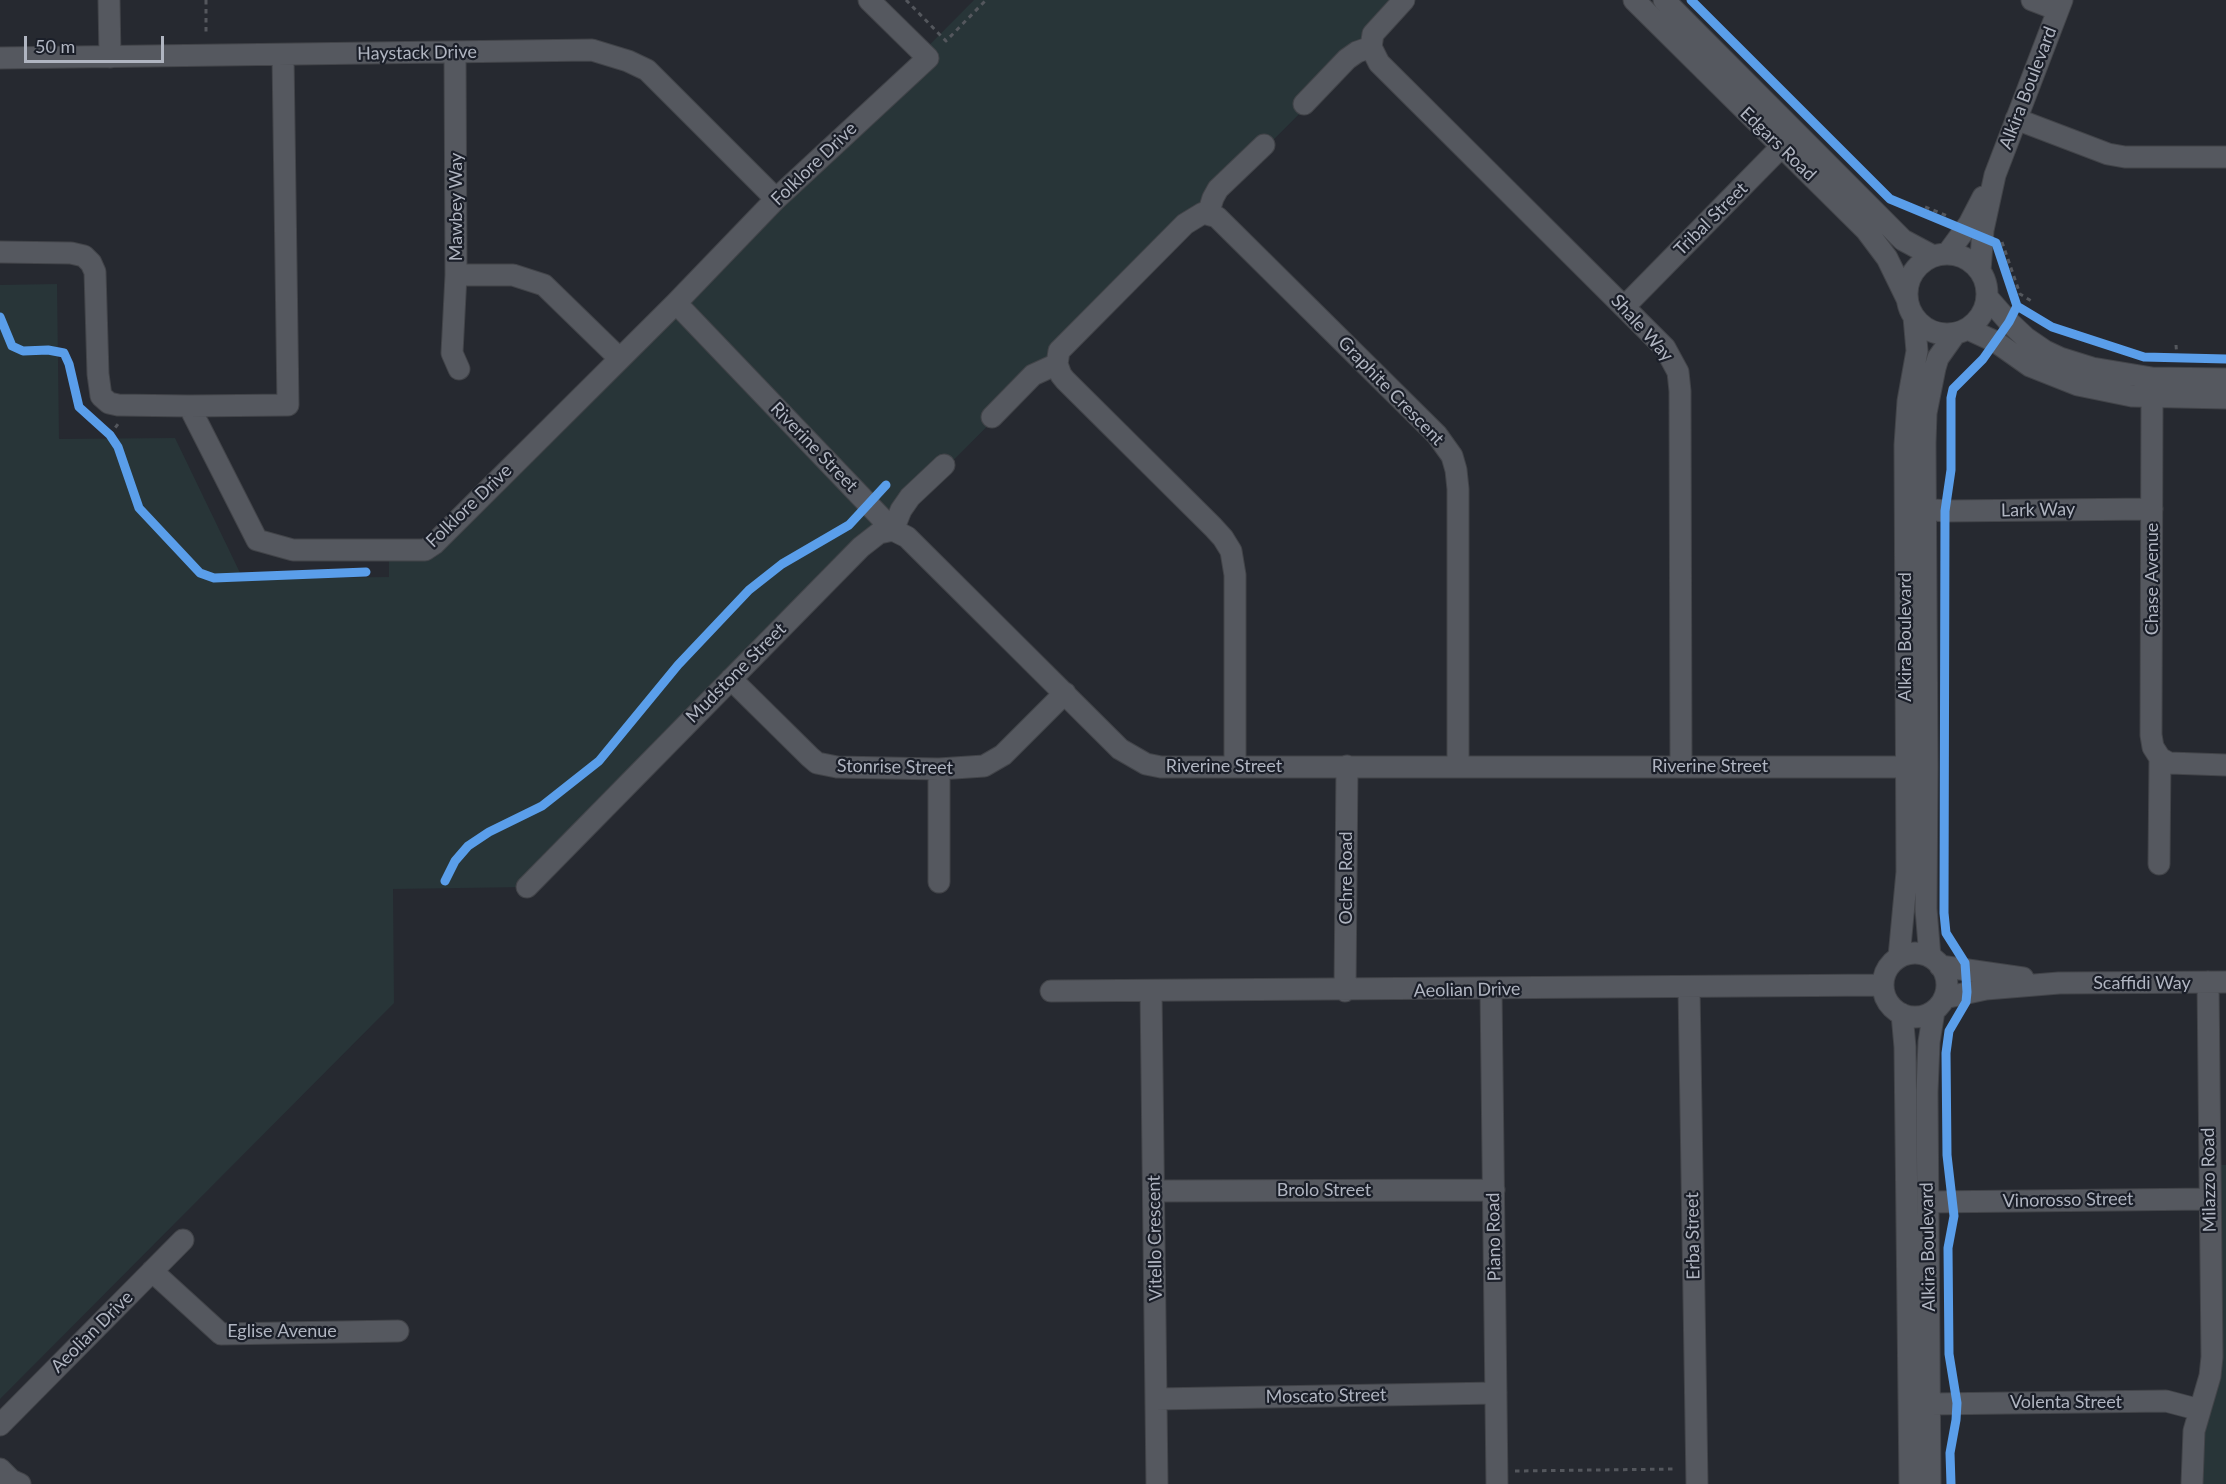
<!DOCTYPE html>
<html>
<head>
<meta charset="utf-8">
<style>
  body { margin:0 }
  #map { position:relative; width:2226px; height:1484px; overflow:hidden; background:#262930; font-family:Lato,sans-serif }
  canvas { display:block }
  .scale { position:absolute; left:24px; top:36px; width:140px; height:27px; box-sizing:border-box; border:3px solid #b0b5c1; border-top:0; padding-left:8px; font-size:18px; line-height:21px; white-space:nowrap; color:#b0b5c1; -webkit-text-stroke:4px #1b1f29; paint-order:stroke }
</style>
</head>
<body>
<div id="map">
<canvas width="2226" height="1484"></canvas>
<div class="scale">50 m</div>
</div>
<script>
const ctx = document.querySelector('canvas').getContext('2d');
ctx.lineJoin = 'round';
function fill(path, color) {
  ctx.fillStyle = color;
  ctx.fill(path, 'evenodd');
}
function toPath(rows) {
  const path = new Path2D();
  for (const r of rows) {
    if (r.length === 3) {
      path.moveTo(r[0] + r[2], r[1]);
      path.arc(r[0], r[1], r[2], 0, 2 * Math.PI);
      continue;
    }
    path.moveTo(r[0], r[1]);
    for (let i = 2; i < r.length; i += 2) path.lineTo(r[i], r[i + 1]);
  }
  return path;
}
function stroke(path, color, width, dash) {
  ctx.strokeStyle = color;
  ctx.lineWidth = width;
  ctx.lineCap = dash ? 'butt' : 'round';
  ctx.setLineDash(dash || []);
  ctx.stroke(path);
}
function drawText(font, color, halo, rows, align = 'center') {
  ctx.font = font + ' Lato,sans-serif';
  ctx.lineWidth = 4.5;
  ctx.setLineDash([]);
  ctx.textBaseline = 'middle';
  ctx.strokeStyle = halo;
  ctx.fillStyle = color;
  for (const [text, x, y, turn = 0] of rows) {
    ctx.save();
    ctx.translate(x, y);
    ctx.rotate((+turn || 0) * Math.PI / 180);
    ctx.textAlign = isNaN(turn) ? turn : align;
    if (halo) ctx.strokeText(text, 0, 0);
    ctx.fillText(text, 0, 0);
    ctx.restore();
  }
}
const green = toPath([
  [974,0,1413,0,527,887,393,889,394,1003,0,1399,0,285,57,284,59,439,175,438,243,579,389,577,389,551,434,544],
  [2217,1165,2226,1165,2226,1484,2198,1484]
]);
const path = toPath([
  [206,0,206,36],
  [906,0,946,41,986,0],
  [1920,212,1923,206,1950,217],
  [2002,242,2020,294,2033,302],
  [2176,345,2177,358],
  [110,435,118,424],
  [1515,1471,1676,1469]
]);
const minor = toPath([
  [109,0,110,57],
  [1404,0,1373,34,1371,47,1379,63,1643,326,1665,348,1678,372,1680,391,1681,766],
  [1634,0,1866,230,1887,258,1907,299],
  [1664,0,1903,240,1933,256],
  [2032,0,2058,10],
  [455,52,456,275,513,275,544,285,619,358],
  [283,55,288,405,189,406,257,540,293,550,425,550,434,544,676,303,776,199,928,58,869,0],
  [0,58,592,50,628,61,647,70,776,199],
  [1304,104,1347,59,1357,52,1371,47],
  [2016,119,2108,154,2125,157,2226,157],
  [1208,214,1213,198,1218,189,1264,145],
  [0,252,71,253,84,256,91,263,95,272,98,374,101,396,109,403,118,405,189,406],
  [1947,294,40],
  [1947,254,1969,224,1983,197],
  [1980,271,1983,230,1995,175,2062,0],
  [456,275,452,353,459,369],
  [1987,297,2009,322,2026,338,2045,351,2060,358,2092,368,2152,378,2226,379],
  [676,303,893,530,907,537,1120,749,1146,764,1161,767,1927,767],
  [1624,307,1790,138],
  [1968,329,1996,342,2030,366,2078,385,2132,396,2226,398],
  [1057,364,1061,375,1065,380,1213,527,1223,538,1231,551,1235,575,1235,766],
  [2152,398,2151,735,2153,747,2160,758,2169,763,2226,765],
  [992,417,1033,375,1057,364,1059,351,1064,346,1185,224,1203,213,1217,217,1437,435,1452,456,1456,470,1458,489,1458,766],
  [1925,509,1945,511,2152,509],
  [731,679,810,757,817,763,837,767,939,769,984,766,1003,755,1065,693],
  [939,769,939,882],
  [2159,864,2160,758],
  [527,887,861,547,879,533,893,530,901,510,910,497,944,465],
  [1915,985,32],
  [1899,957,1907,872,1905,445,1908,401,1917,351,1914,317],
  [1930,957,1926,909,1927,767,1925,443,1926,413,1935,368,1938,358,1955,334],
  [1940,966,2023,978],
  [1689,987,1697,1484],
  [1491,990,1497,1484],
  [1051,991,1883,985],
  [1151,991,1157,1484],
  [1345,991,1347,766],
  [1944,998,1986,989,2059,983,2226,982],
  [1902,1014,1905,1047,1910,1484],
  [1155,1191,1494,1190],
  [1928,1202,2209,1199],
  [152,1271,221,1334,398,1331],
  [1156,1399,1496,1393],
  [1931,1404,2166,1401,2200,1410],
  [0,1425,183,1240],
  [0,1469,11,1480,20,1484],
  [1930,1484,1927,1092,1929,1042,1934,1011],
  [2192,1484,2194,1431,2210,1376,2212,1357,2208,982]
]);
const cycleway = toPath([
  [1691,0,1890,199,1996,243,2017,306,2009,322,1983,359,1953,389,1951,398,1951,470,1945,511,1944,913,1946,933,1965,963,1967,992,1966,1002,1949,1031,1946,1053,1947,1155,1954,1216,1948,1248,1949,1354,1957,1403,1956,1420,1950,1453,1951,1484],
  [2017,306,2052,327,2144,357,2226,359],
  [0,317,12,346,23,351,48,350,64,353,69,364,79,407,110,435,118,447,139,508,200,573,214,578,366,572],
  [445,881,455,861,468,846,489,832,542,806,599,761,678,665,749,590,782,564,849,525,886,485]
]);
const streetNames = [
  ["Haystack Drive",417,53,-1],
  ["Alkira Boulevard",2028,88,-69],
  ["Edgars Road",1778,144,44],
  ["Folklore Drive",814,164,-44],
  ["Mawbey Way",456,207,-90],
  ["Tribal Street",1711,219,-45],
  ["Shale Way",1642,328,48],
  ["Graphite Crescent",1391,391,46],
  ["Riverine Street",814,447,46],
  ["Folklore Drive",469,506,-44],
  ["Lark Way",2038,510,-1],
  ["Chase Avenue",2152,579,-90],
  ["Alkira Boulevard",1905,637,-90],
  ["Mudstone Street",736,673,-45],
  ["Riverine Street",1224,766],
  ["Riverine Street",1710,766],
  ["Stonrise Street",895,767,1],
  ["Ochre Road",1346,878,-90],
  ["Scaffidi Way",2142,983],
  ["Aeolian Drive",1467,990,-1],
  ["Milazzo Road",2209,1180,-91],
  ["Brolo Street",1324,1190],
  ["Vinorosso Street",2068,1200,-1],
  ["Erba Street",1693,1236,-91],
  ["Piano Road",1494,1237,-91],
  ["Vitello Crescent",1155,1238,-91],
  ["Alkira Boulevard",1928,1247,-91],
  ["Eglise Avenue",282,1331],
  ["Aeolian Drive",92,1332,-45],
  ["Moscato Street",1326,1396,-1],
  ["Volenta Street",2066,1402]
];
fill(green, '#283538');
stroke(minor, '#424449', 23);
stroke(path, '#54575d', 3, [4.5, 4.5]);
stroke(minor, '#55585f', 21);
stroke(cycleway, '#5a9eea', 9);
drawText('18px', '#b0b5c1', '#1b1f29', streetNames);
</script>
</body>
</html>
